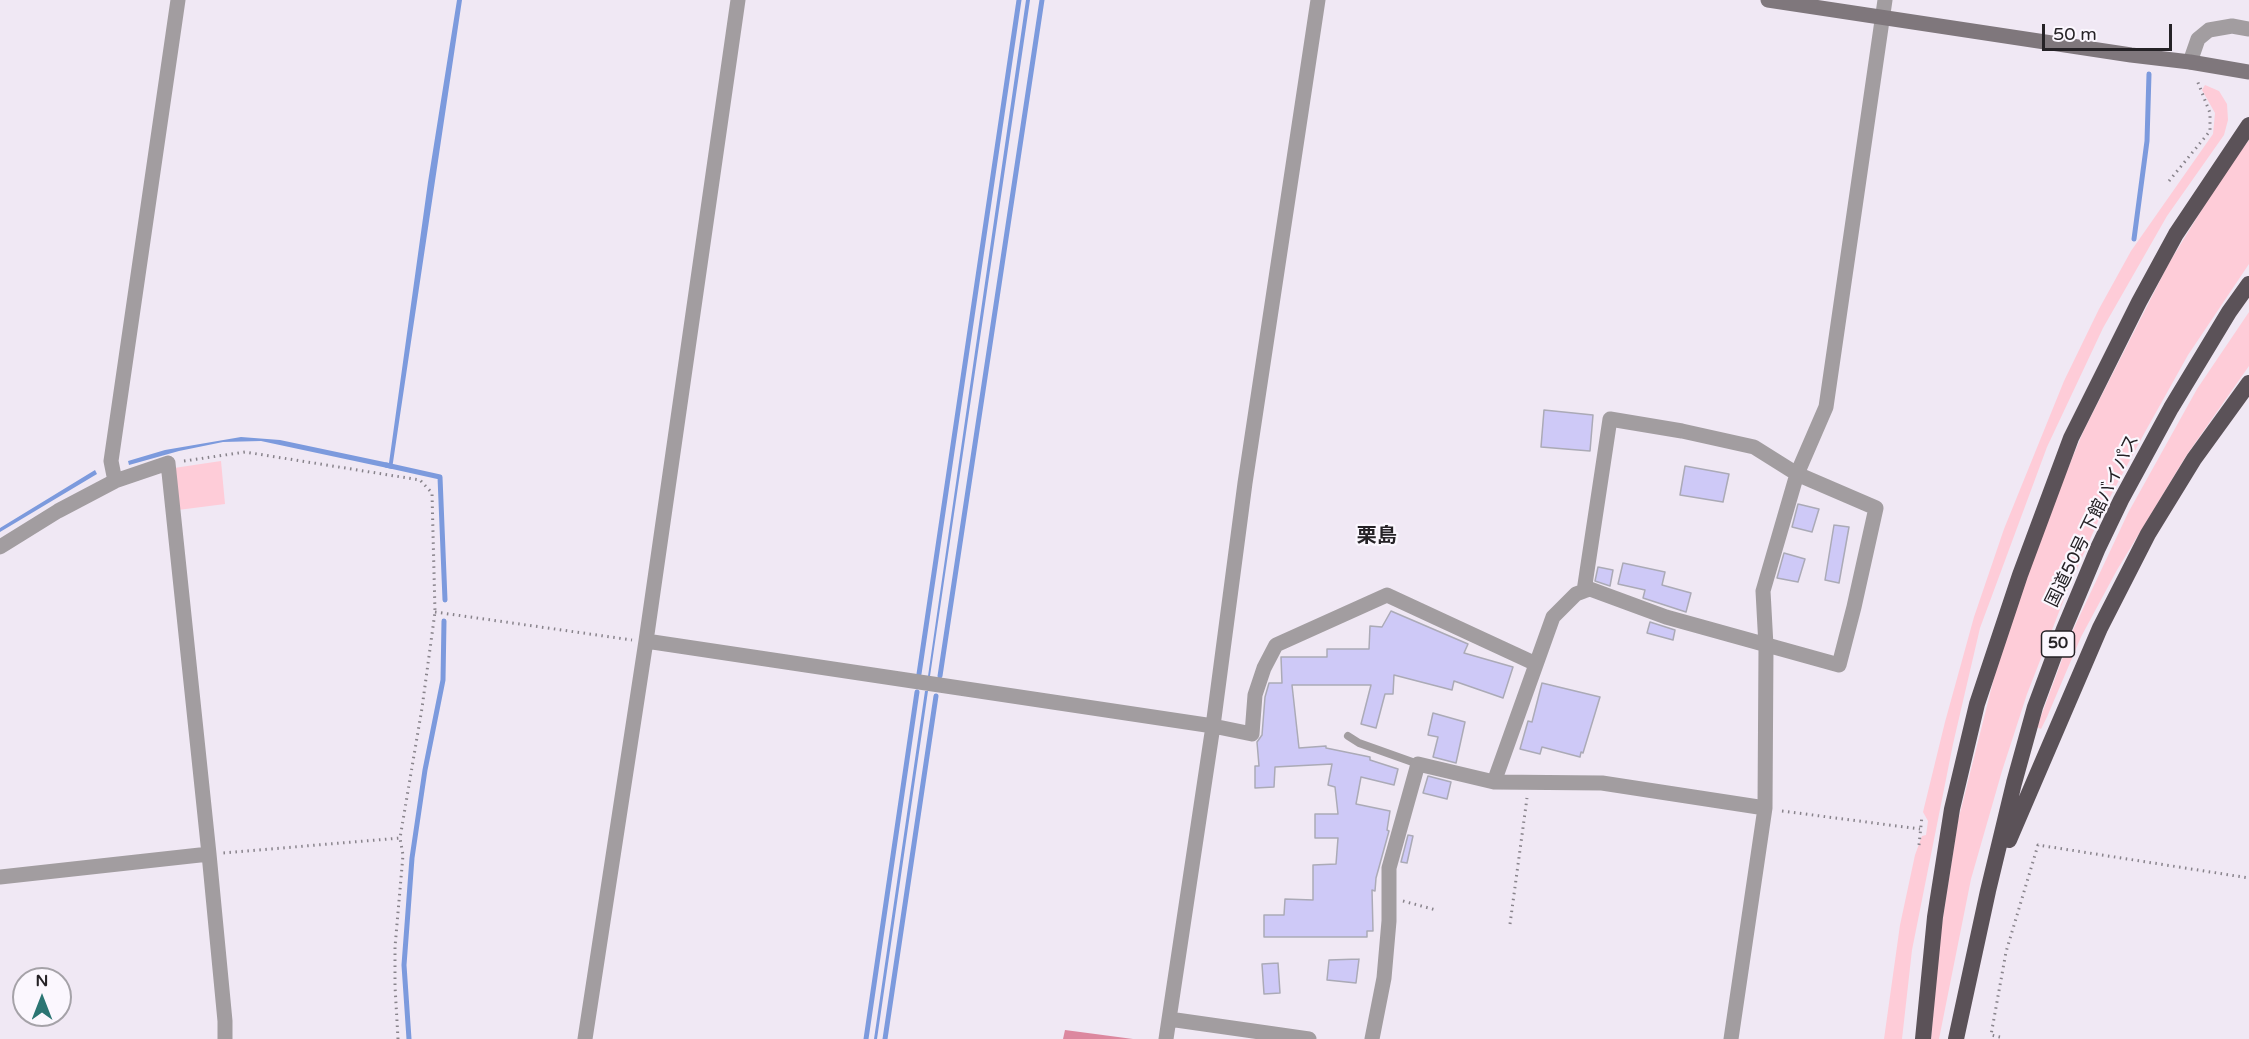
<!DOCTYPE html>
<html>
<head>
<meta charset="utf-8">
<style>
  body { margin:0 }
  #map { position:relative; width:2249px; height:1039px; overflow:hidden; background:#f0e8f4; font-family:"Varela Round",sans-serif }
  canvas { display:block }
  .north { position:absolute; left:12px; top:967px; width:60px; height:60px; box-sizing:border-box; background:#fbf7fe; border:2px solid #a5a2a8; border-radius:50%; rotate:0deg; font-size:16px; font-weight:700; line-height:24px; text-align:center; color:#252226 }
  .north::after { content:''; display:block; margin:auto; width:21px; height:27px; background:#2b7573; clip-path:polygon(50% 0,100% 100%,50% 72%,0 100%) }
  .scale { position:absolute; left:2042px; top:24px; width:130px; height:27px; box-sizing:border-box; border:3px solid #252226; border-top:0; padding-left:8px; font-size:18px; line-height:21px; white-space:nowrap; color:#252226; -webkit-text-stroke:4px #fbf7fe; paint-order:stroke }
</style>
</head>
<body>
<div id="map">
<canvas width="2249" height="1039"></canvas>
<div class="north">N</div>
<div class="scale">50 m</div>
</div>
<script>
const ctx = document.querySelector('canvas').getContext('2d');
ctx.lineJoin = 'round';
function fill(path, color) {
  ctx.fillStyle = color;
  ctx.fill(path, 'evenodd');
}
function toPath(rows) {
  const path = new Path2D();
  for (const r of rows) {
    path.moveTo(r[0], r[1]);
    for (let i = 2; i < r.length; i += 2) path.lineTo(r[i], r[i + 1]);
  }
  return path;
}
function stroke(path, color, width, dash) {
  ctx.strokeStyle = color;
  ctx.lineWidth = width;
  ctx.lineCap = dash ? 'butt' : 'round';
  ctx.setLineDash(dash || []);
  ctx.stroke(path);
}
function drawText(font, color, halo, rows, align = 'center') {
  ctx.font = font + ' "Varela Round","Noto Sans JP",sans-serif';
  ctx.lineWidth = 4.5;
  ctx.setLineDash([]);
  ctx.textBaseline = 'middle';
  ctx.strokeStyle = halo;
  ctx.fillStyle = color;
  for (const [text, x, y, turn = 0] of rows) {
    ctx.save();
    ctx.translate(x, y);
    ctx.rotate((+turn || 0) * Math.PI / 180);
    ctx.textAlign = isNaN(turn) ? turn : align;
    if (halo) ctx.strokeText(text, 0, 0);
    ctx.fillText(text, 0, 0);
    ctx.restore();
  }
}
const green = toPath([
  [2205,85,2219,91,2227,104,2228,120,2224,135,2167,216,2103,328,2047,447,1980,628,1953,744,1912,950,1902,1039,1884,1039,1900,925,1915,855,1922,836,1926,835,1928,821,1923,812,1945,722,1974,617,2004,529,2064,381,2099,309,2131,251,2213,134,2215,113,2202,90],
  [2249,140,2249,264,2188,355,2145,432,2103,510,2066,594,2027,694,2002,771,1971,879,1939,1039,1931,1039,1939,943,1958,821,1995,674,2044,525,2084,430,2169,263,2225,172],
  [2249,312,2249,366,2186,456,2117,570,2081,637,2047,717,2041,729,2037,727,2073,630,2128,513,2197,389],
  [221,461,225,504,178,510,174,468]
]);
const forest = toPath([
  [1065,1030,1133,1039,1063,1039]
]);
const water = toPath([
  [457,0,462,0,392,469,261,441,223,442,179,451,129,465,128,461,165,450,241,437,280,440,389,463,428,182],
  [1026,0,1030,0,930,676,928,676],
  [95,470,97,474,0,532,0,528],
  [925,691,928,691,877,1039,874,1039]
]);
const stream = toPath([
  [2134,239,2147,141,2149,74],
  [386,465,440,477,445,600],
  [919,674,1019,0],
  [940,676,1042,0],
  [409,1039,404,965,412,858,425,770,443,680,444,621],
  [866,1039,917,692],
  [885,1039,936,696]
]);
const building = toPath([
  [1544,410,1593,415,1590,451,1541,447,1544,410],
  [1685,466,1729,474,1723,502,1680,495,1685,466],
  [1798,504,1819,509,1812,532,1792,527,1798,504],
  [1834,525,1849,527,1839,583,1825,580,1834,525],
  [1784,553,1805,559,1798,582,1777,578,1784,553],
  [1623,563,1665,572,1662,585,1691,593,1686,612,1643,598,1645,590,1618,584,1623,563],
  [1598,567,1613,570,1610,586,1595,581,1598,567],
  [1391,611,1468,644,1464,653,1513,667,1503,698,1454,681,1452,690,1394,675,1393,694,1385,694,1376,728,1361,724,1371,685,1292,685,1299,748,1326,746,1326,748,1370,757,1370,760,1398,769,1394,785,1361,777,1356,804,1390,811,1387,830,1389,831,1376,878,1375,891,1372,890,1373,931,1367,931,1367,937,1264,937,1264,915,1284,915,1285,899,1313,900,1313,865,1336,864,1338,838,1315,838,1315,814,1338,814,1335,787,1328,785,1332,764,1275,767,1274,787,1255,788,1255,766,1259,766,1257,742,1262,735,1265,697,1269,683,1282,683,1281,657,1327,657,1327,649,1369,649,1370,626,1382,627,1391,611],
  [1650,622,1675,630,1673,640,1647,633,1650,622],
  [1542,683,1600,697,1583,753,1581,752,1580,757,1542,747,1540,754,1520,749,1528,721,1532,722,1542,683],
  [1433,713,1465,722,1456,763,1433,757,1438,737,1428,735,1433,713],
  [1428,776,1451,782,1447,799,1423,793,1428,776],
  [1408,835,1413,836,1407,863,1401,862,1408,835],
  [1359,959,1356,983,1327,980,1329,960,1359,959],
  [1278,963,1280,993,1264,994,1262,964,1278,963]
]);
const path = toPath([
  [2169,181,2210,131,2210,113,2197,80],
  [184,461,245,452,420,480,432,493,435,612,422,708,400,838,223,853],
  [435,612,632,640],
  [1782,811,1920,829],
  [1919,845,1922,816],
  [1403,901,1436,910],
  [1510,924,1527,798],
  [2000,1037,1991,1035,2006,952,2038,845,2249,878],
  [398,1039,395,986,395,947,403,855,400,838]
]);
const service = toPath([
  [1348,736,1359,743,1418,764]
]);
const minor = toPath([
  [2190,62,2198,39,2209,30,2232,26,2249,29],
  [115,481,111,461,178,0],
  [0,547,58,511,115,481,168,463,209,854,225,1021,225,1039],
  [646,641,1213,726,1252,734,1255,695,1264,668,1276,645,1387,595,1536,664],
  [1494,782,1553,617,1576,594,1584,591,1590,589,1666,617,1839,665,1854,607,1876,508,1797,474,1754,447,1682,431,1610,419,1584,591],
  [0,877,209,854],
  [1169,1019,1309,1039],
  [585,1039,646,641,738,0],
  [1166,1039,1213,726,1245,483,1318,0],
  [1372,1039,1384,978,1389,921,1389,868,1418,764,1494,782,1602,783,1765,808],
  [1731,1039,1765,808,1766,646,1763,591,1797,474,1826,407,1885,0]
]);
const secondary = toPath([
  [1768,0,2131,55,2190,62,2249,72]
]);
const trunk = toPath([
  [2009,840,2100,628,2148,534,2194,459,2249,383],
  [1923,1039,1935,917,1952,809,1977,704,2020,575,2071,438,2139,302,2176,234,2249,125],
  [1956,1039,1988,891,2014,783,2035,707,2064,629,2098,548,2121,500,2171,408,2229,312,2249,284]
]);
const shields = [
  [2058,644,33]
];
const shieldNames = [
  ["50",2058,644]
];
const streetNames = [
  ["国道50号 下館バイパス",2093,521,-64]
];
const neighbourhoodNames = [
  ["栗島",1377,537]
];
fill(green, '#feccd8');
fill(forest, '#dc889f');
fill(water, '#7c9add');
stroke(stream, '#7c9add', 5);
fill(building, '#cec9f7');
stroke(building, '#abaab6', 1.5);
stroke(path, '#88838b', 3, [1.5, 4.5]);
stroke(service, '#a29da0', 8);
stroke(minor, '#a29da0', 15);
stroke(secondary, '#7f777c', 15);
stroke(trunk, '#5b5258', 16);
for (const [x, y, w] of shields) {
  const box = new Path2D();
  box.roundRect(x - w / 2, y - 13, w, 26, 4.5);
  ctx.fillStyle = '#fbf7fe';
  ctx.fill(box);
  stroke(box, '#252226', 1.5);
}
drawText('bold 16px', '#252226', null, shieldNames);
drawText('18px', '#252226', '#fbf7fe', streetNames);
drawText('bold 20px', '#252226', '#fbf7fe', neighbourhoodNames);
</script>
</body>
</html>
